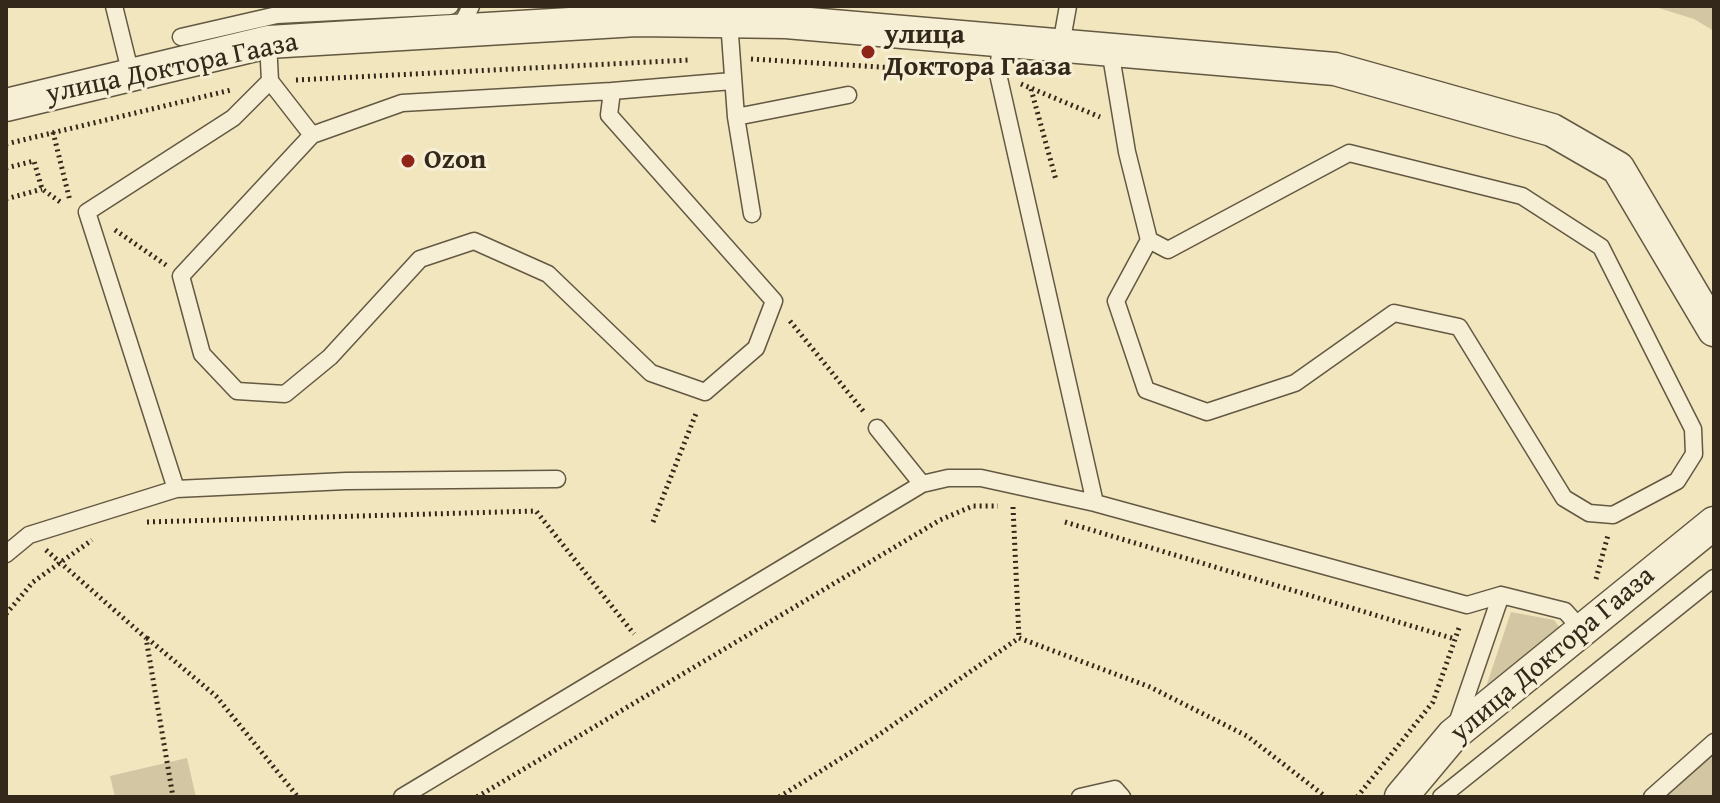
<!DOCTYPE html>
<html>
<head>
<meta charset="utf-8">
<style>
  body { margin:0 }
  #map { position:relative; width:1720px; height:803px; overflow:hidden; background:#f2e6bf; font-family:"Gentium Book Plus",serif }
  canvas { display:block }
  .frame { position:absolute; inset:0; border:8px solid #332819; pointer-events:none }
</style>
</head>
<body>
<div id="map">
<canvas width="1720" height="803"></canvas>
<div class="frame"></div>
</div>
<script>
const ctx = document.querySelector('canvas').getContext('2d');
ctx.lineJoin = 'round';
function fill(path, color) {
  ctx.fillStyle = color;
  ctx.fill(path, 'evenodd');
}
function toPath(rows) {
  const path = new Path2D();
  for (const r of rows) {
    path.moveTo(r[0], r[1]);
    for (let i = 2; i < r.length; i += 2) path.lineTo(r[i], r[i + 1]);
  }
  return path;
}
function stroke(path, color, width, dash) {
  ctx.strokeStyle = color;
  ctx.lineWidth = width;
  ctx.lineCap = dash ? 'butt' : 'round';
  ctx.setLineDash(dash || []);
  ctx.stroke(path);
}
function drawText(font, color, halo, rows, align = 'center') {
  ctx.font = font + ' "Gentium Book Plus",serif';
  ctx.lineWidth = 6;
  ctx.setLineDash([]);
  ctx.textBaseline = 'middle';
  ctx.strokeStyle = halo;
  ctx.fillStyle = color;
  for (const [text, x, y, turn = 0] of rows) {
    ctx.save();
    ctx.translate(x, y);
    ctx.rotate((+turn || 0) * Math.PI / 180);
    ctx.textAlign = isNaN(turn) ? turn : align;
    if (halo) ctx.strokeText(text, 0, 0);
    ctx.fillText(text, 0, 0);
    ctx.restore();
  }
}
const green = toPath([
  [1652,6,1714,6,1714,31,1694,19],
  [1511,612,1554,620,1562,631,1485,690],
  [1714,740,1714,797,1651,797],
  [187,758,196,797,115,797,110,776]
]);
const path = toPath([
  [751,59,977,73],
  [296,80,689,60],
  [1021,84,1100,117],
  [1031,89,1056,180],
  [53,132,70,201],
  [6,144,231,90],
  [6,168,34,161,42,189,63,204],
  [6,199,42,189],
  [115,230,166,265],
  [790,321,864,412],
  [1013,507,1019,638],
  [147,522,536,511,634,634],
  [653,522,697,411],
  [1065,522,1455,639],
  [46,550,146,638,173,797],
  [1596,579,1608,535],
  [6,614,33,582,92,540],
  [147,638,216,696,298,797],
  [477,797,940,520,973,506,998,506],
  [779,797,877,736,1019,638,1150,687,1247,736,1326,797],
  [1357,797,1433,702,1460,625]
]);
const lane = toPath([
  [114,6,131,75],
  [729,21,736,117,752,214],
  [460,28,471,6],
  [181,37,277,15,450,6],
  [1001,41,998,74,1095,503],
  [268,42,270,81,233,118,87,212,176,489,346,481,557,479],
  [1061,45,1068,6],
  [1110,50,1127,152,1149,240,1116,301,1146,390,1207,412,1295,383,1394,313,1459,327,1564,498,1589,513,1613,515,1677,481,1694,454,1693,429,1601,247,1522,196,1349,153,1168,250,1149,240],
  [270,81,312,135],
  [612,91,402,103,312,135,181,276,202,354,237,391,285,394,330,357,420,259,474,241,548,274,651,373,705,392,756,348,774,301,609,115,612,91,732,81],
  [736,117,848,95],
  [877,428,922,484],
  [6,554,29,535,176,489],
  [1456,726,1501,595],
  [402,797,922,484,948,478,981,478,1095,503,1467,605,1501,595,1565,611,1582,630],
  [1080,797,1115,789,1122,797],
  [1441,797,1714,578],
  [1652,797,1714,742]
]);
const street = toPath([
  [6,105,268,42,637,20,786,22,1335,69,1552,130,1618,168,1714,330],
  [1401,797,1453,735,1714,523]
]);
const markers = [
  [868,52,8,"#8f2418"],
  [408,161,8,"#8f2418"]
];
const poiNames = [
  ["улица",884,36],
  ["Доктора Гааза",884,68],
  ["Ozon",424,161]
];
const streetNames = [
  ["улица Доктора Гааза",172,69,-12],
  ["улица Доктора Гааза",1553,655,-40]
];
fill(green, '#d2c6a3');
stroke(lane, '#635842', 19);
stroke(street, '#635842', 35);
stroke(path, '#332819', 5, [2, 4]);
stroke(lane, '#f7efd5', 16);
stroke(street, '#f7efd5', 32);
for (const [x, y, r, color] of markers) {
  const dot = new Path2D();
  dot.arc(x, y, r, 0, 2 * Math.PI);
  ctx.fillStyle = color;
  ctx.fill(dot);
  stroke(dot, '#f7efd5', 3);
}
drawText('bold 28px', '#332819', '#f7efd5', poiNames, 'left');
drawText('28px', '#332819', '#f7efd5', streetNames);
</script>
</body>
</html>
